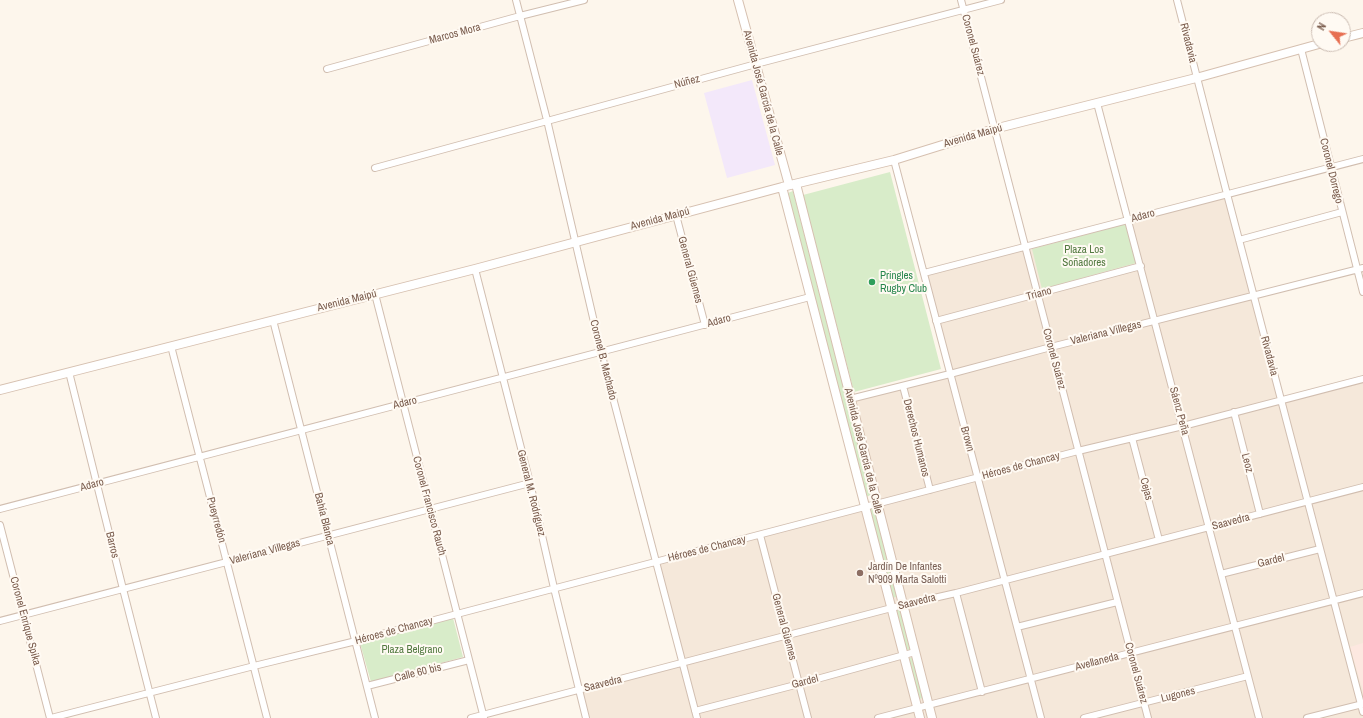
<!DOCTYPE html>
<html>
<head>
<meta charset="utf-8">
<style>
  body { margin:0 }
  #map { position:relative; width:1363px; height:718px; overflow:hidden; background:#fdf6ec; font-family:"Archivo Narrow",sans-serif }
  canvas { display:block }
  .north { position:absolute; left:1311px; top:12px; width:40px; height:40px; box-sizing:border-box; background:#fffaf3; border:1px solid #cabbb1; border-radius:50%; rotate:300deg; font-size:11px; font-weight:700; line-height:16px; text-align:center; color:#7a5c4d }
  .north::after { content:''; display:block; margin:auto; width:14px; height:18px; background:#e76f51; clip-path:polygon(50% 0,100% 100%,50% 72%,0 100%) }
</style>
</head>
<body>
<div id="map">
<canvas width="1363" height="718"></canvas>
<div class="north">N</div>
</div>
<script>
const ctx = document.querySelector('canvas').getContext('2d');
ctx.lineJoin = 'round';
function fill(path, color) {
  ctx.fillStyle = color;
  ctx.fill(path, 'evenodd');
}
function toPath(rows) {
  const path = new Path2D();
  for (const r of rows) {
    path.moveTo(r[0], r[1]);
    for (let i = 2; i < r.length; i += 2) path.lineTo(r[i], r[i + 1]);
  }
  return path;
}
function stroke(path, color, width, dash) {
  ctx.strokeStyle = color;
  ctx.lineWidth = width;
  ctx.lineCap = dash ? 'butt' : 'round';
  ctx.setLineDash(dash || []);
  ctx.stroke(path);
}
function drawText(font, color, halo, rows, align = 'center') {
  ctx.font = font + ' "Archivo Narrow",sans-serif';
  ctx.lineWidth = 4;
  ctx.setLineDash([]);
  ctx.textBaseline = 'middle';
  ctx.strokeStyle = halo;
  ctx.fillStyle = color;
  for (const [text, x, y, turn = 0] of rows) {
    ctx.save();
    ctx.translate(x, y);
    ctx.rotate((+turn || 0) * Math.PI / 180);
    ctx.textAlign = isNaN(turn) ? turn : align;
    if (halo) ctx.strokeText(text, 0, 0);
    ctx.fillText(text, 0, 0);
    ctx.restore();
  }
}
const residential = toPath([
  [1227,194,1281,400,1363,379,1363,718,586,718,579,690,682,663,656,562,876,503,850,399,950,374,924,273]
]);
const commercial = toPath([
  [1363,643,1363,691,1350,647]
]);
const education = toPath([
  [752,80,775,165,727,178,704,93]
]);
const green = toPath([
  [890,172,941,369,854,392,803,195],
  [793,191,871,495,866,497,788,193],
  [1126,224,1136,263,1042,289,1032,249],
  [875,508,898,596,893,598,869,509],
  [901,609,911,649,906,650,895,610],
  [453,618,463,657,371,682,360,643],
  [913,657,923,698,918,699,907,659]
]);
const street = toPath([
  [516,0,547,120,601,352,697,718],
  [961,0,1148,718],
  [1177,0,1227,194,1363,712],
  [1301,49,1363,292],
  [327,69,520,16,584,0],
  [1097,103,1259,718],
  [894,160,1041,718],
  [375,168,756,64,1001,0],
  [676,215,705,325],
  [1239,240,1342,212],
  [475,269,530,483,554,588,586,718],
  [924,273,1363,159],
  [375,294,484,718],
  [273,320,375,718],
  [936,321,1141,266],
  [171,346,267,718],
  [69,372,123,589,156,718],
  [903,386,930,490],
  [850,399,950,374,1051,347,1363,268],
  [1234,412,1260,514],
  [1132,438,1159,540],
  [0,509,810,297],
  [0,525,50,718],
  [760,535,808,718],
  [1221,574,1320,549],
  [956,593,982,692],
  [0,621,530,483],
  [1017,627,1117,602],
  [367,686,469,660],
  [695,711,799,684,915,652],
  [51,718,254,666,356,641,457,614,1078,451,1183,426,1363,379],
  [471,718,903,605,956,593,1363,487],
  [878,718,1363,593],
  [1084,718,1248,676],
  [1307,718,1363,704]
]);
const secondary = toPath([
  [738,0,789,185],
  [1343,38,1363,33],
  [796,184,932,718],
  [782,187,920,718],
  [0,390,475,269,782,187,894,160,994,129,1196,78,1319,44]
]);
const markers = [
  [872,282,4,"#2e9e5b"],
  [860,573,4,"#8d6e63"]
];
const streetNames = [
  ["Marcos Mora",455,34,-15],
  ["Rivadavia",1188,43,76],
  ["Coronel Suárez",973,45,75],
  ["Núñez",687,82,-15],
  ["Avenida José García de la Calle",763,93,75],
  ["Avenida Maipú",973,136,-16],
  ["Coronel Dorrego",1331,171,76],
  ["Adaro",1143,216,-15],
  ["Avenida Maipú",660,219,-15],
  ["General Güemes",690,270,75],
  ["Triano",1039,294,-15],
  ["Avenida Maipú",347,301,-14],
  ["Adaro",719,321,-15],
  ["Valeriana Villegas",1106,333,-14],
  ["Rivadavia",1269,356,75],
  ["Coronel Suárez",1054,359,75],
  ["Coronel B. Machado",603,360,76],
  ["Adaro",405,403,-14],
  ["Sáenz Peña",1179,411,75],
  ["Derechos Humanos",916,438,76],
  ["Brown",967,439,75],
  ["Avenida José García de la Calle",863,451,76],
  ["Leoz",1247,463,76],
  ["Héroes de Chancay",1021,466,-15],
  ["Adaro",92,485,-15],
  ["Cejas",1146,489,75],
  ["General M. Rodríguez",531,493,76],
  ["Coronel Francisco Rauch",429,506,75],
  ["Bahía Blanca",324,519,76],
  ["Pueyrredón",216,520,75],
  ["Saavedra",1231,522,-15],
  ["Barros",112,545,76],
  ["Héroes de Chancay",707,549,-14],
  ["Valeriana Villegas",265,552,-15],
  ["Gardel",1271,561,-14],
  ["Saavedra",917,602,-14],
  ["Coronel Enrique Spika",25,621,75],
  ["General Güemes",784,627,75],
  ["Héroes de Chancay",394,631,-15],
  ["Avellaneda",1097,662,-15],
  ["Calle 60 bis",418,673,-14],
  ["Coronel Suárez",1136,673,75],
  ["Gardel",805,682,-15],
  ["Saavedra",603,684,-14],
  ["Lugones",1178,695,-14]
];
const parkNames = [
  ["Plaza Los",1084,250],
  ["Soñadores",1084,263],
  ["Plaza Belgrano",412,650]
];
const leisureNames = [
  ["Pringles",880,276],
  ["Rugby Club",880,289]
];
const educationNames = [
  ["Jardín De Infantes",868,567],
  ["Nº909 Marta Salotti",868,580]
];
fill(residential, '#f5e8da');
fill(commercial, '#fde8e0');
fill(education, '#f3e8fa');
fill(green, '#d8ecc9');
stroke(street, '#d1beb0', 8);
stroke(secondary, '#d6c0b0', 10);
stroke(street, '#fff', 6);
stroke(secondary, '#fff', 8);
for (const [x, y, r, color] of markers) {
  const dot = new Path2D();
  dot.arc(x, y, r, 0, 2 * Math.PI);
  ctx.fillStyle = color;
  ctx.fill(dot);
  stroke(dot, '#fffaf3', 1.5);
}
drawText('11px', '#7a5c4d', '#fffaf3', streetNames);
drawText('11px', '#537a41', '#fffaf3', parkNames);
drawText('11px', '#27864d', '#fffaf3', leisureNames, 'left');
drawText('11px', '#785e54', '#fffaf3', educationNames, 'left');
</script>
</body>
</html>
